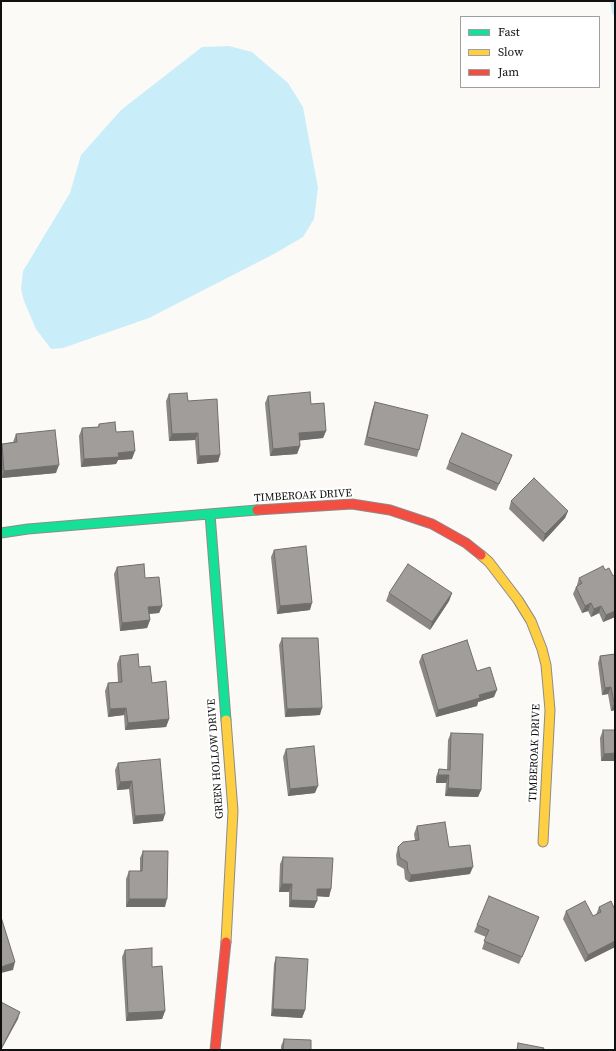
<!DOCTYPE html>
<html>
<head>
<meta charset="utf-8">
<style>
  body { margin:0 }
  #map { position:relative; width:616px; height:1051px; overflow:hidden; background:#fcfaf6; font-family:"Source Serif 4",serif }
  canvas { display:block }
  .frame { position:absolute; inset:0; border:2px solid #101010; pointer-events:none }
  .legend { position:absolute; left:460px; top:16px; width:140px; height:72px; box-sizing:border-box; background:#fff; border:1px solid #9f9f9f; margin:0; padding:5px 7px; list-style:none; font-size:12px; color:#101010 }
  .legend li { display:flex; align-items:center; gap:8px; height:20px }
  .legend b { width:20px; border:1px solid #9f9f9f }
</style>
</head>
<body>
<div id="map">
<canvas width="616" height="1051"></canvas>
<div class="frame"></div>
<ul class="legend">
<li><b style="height:5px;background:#16e098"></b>Fast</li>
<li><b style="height:5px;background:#ffcf43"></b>Slow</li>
<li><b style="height:5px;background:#f24e42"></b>Jam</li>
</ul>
</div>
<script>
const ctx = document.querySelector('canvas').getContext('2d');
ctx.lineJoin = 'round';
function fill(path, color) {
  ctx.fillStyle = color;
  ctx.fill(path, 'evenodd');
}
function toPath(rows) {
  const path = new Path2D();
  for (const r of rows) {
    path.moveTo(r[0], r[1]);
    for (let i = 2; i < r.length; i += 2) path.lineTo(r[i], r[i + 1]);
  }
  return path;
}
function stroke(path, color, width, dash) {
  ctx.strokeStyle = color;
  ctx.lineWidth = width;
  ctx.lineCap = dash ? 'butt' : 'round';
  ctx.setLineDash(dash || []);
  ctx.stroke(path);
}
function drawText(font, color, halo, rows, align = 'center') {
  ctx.font = font + ' "Source Serif 4",serif';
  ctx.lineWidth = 4;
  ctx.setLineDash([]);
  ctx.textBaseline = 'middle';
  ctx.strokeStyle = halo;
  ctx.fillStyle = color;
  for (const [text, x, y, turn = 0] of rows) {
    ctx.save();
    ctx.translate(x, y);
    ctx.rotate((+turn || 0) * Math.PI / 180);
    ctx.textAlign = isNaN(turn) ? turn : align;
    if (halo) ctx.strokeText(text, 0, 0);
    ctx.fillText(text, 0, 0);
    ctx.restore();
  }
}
const water = toPath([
  [229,46,252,52,288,83,303,107,318,188,314,219,303,237,274,254,149,318,63,348,51,349,36,329,24,301,21,289,23,271,70,193,81,155,121,110,202,47]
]);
const stream = toPath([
  [613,1,615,13]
]);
const fast = toPath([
  [210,514,226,720],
  [1,533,28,529,257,510]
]);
const slow = toPath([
  [481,555,489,562,518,600,531,621,542,649,546,665,550,710,543,842],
  [226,942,233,811,226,720]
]);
const jam = toPath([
  [257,510,352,504,390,510,432,524,466,543,481,555],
  [215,1050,226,942]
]);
const wall = toPath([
  [169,394,188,401,220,455,218,462,197,464,195,440,169,441,166,401],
  [268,396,311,404,326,431,323,438,300,440,300,446,297,454,270,456,265,403],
  [375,402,419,450,417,457,364,445,372,410],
  [99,424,116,432,132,459,118,460,116,464,81,467,79,436,82,428,98,427],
  [16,434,56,473,2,478,1,471,1,445,2,444,13,442],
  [449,462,509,462,496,491,446,469],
  [511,501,568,511,565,518,543,542,509,509],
  [274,550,310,610,277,614,271,557],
  [117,567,145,578,162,606,159,613,149,614,150,620,147,628,120,631,114,574],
  [579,578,615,617,603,622,599,613,591,617,588,611,582,613,573,594,576,587,577,586,577,585],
  [389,593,452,593,449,601,430,630,386,601],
  [282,638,320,715,285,717,279,645],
  [615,654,615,710,611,711,608,694,602,695,598,663,600,656],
  [422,655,477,671,494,697,478,702,477,706,436,717,419,662],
  [120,656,139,667,152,683,169,719,166,727,125,730,124,715,108,717,105,691,108,683,118,682,117,664],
  [603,730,615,730,615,771,615,761,601,761,600,738],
  [451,733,481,790,478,797,445,796,446,783,436,783,436,777,439,769,447,770,448,740],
  [286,749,315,793,288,796,283,757],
  [118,763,163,821,133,824,129,789,117,790,115,770],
  [417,826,449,847,470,874,409,882,405,879,404,869,397,865,396,855,398,847,415,840,414,834],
  [143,851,165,907,126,907,126,879,129,871,140,871,140,858],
  [283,857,331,889,329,897,317,896,314,908,289,907,289,892,279,892,280,864],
  [599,907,615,910,615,947,585,962,563,919,566,911,593,916,596,915],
  [536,924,519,964,482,949,486,937,474,932,477,925],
  [125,950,152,967,165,1011,162,1019,126,1021,122,957],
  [276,957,305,1010,302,1018,271,1016,274,964],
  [284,1039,311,1050,281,1050,281,1046]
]);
const shadedWall = toPath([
  [326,431,323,438,296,441,299,433],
  [198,433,195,440,169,441,172,434],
  [300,446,297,454,270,456,273,449],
  [135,451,132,459,118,460,116,464,81,467,84,459,118,453],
  [220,455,218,462,197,464,199,456],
  [59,465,56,473,2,478,4,471],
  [568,511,565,518,543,542,545,534],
  [452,593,449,601,430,630,432,622],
  [312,603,310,610,277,614,280,606],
  [591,603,588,611,582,613,585,606],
  [162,606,159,613,146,614,148,607],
  [601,606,599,613,591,617,594,609],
  [615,611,615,617,603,622,606,615],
  [150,620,147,628,120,631,122,623],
  [611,687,608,694,602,695,605,688],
  [497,690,494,697,478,702,477,706,436,717,438,710,479,695],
  [614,703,615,703,615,710,611,711],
  [126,708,124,715,108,717,110,709],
  [322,708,320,715,285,717,287,709],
  [169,719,166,727,125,730,128,723],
  [615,753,615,761,601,761,604,754],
  [438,775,449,775,446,783,436,783],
  [132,781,129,789,117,790,120,782],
  [318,786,315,793,288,796,290,789],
  [448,788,481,790,478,797,445,796],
  [165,814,163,821,133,824,135,816],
  [473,867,470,874,409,882,411,875],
  [282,884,292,884,289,892,279,892],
  [317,889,331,889,329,897,314,896],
  [129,899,167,899,165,907,126,907],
  [291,900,317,901,314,908,289,907],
  [615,941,615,947,585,962,588,955],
  [15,962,13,970,1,973,1,967],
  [273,1009,305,1010,302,1018,271,1016],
  [165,1011,162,1019,126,1021,128,1013],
  [20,1012,18,1019,1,1050,1,1049]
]);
const building = toPath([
  [310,392,311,404,324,403,326,431,299,433,300,446,273,449,268,396,310,392],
  [187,393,188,401,217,399,220,455,199,456,198,433,172,434,169,394,187,393],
  [375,402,428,415,419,450,367,437,375,402],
  [115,422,116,432,133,431,135,451,118,453,119,457,84,459,82,428,99,427,99,424,115,422],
  [55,430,59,465,4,471,2,444,17,442,16,434,55,430],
  [462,433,512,455,499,484,449,462,462,433],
  [534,478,568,511,545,534,511,501,534,478],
  [306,546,312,603,280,606,274,550,306,546],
  [144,564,145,578,159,577,162,606,148,607,150,620,122,623,117,567,144,564],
  [408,564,452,593,432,622,389,593,408,564],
  [603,566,605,570,609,568,613,576,615,575,615,611,606,615,601,606,594,609,591,603,585,606,576,587,582,583,579,578,603,566],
  [282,638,318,638,322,708,287,709,282,638],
  [467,640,477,671,490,667,497,690,479,695,480,698,438,710,422,655,467,640],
  [138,654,139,667,150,666,152,683,166,681,169,719,128,723,126,708,110,709,108,683,122,682,120,656,138,654],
  [615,654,615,703,614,703,611,687,605,688,600,656,615,654],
  [603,730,615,730,615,753,604,754,603,730],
  [451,733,483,734,481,790,448,788,449,775,438,775,439,769,450,770,451,733],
  [314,746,318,786,290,789,286,749,314,746],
  [160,759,165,814,135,816,132,781,120,782,118,763,160,759],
  [445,822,449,847,470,845,473,867,411,875,408,871,407,862,400,858,398,847,403,842,419,840,417,826,445,822],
  [143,851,168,851,167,899,129,899,129,871,142,871,143,851],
  [283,857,333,858,331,889,317,889,317,901,291,900,292,884,282,884,283,857],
  [489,896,539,917,522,957,484,941,489,930,477,925,489,896],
  [585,901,593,916,601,912,599,907,611,901,615,910,615,941,588,955,566,911,585,901],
  [1,917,15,962,1,967,1,917],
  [152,948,152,967,162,966,165,1011,128,1013,125,950,152,948],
  [276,957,308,959,305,1010,273,1009,276,957],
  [1,1002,20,1012,1,1049,1,1002],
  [284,1039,311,1040,311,1050,283,1050,284,1039],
  [518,1043,544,1048,543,1050,517,1050,518,1043]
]);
const streetNames = [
  ["TIMBEROAK DRIVE",303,496,-3],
  ["TIMBEROAK DRIVE",535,753,-88],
  ["GREEN HOLLOW DRIVE",216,759,-94]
];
fill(water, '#caeef9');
stroke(stream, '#caeef9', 5.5);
stroke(fast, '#8d8c8a', 11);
stroke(slow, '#8d8c8a', 11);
stroke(jam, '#8d8c8a', 11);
stroke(fast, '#16e098', 9);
stroke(slow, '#ffcf43', 9);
stroke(jam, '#f24e42', 9);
fill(wall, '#8a8785');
fill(shadedWall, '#706e6c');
fill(building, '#a09d9b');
stroke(building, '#706e6c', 1);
drawText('11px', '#101010', '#fff', streetNames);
</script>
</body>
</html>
